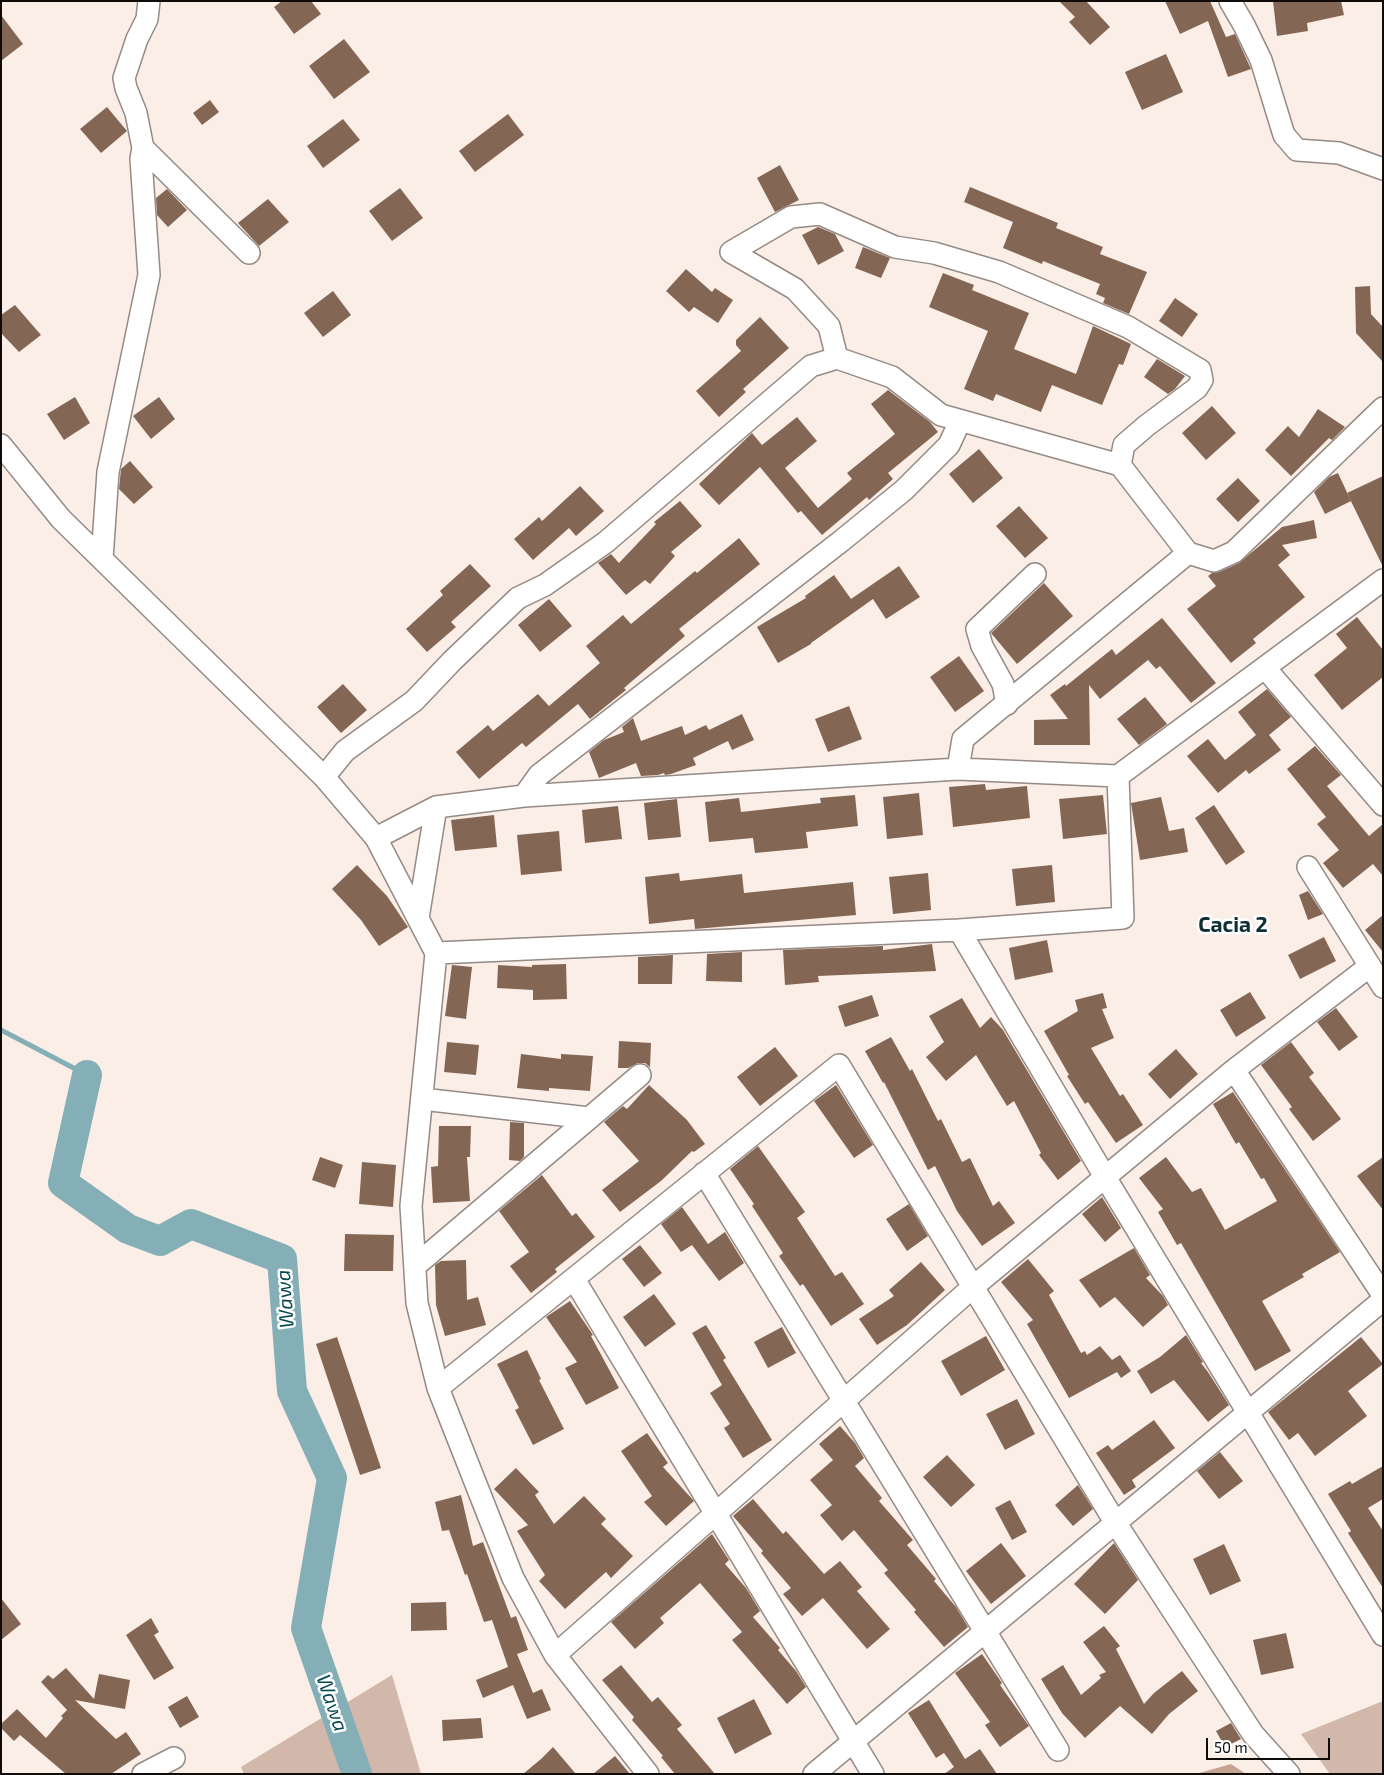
<!DOCTYPE html>
<html>
<head>
<meta charset="utf-8">
<style>
  body { margin:0 }
  #map { position:relative; width:1384px; height:1775px; overflow:hidden; background:#fbeee7; font-family:"Exo 2",sans-serif }
  canvas { display:block }
  .frame { position:absolute; inset:0; border:2px solid #0f0b09; pointer-events:none }
  .scale { position:absolute; left:1206px; top:1738px; width:124px; height:22px; box-sizing:border-box; border:2px solid #0f0b09; border-top:0; padding-left:6px; font-size:15px; line-height:18px; white-space:nowrap; color:#0f0b09; -webkit-text-stroke:4px #fefefe; paint-order:stroke }
</style>
</head>
<body>
<div id="map">
<canvas width="1384" height="1775"></canvas>
<div class="frame"></div>
<div class="scale">50 m</div>
</div>
<script>
const ctx = document.querySelector('canvas').getContext('2d');
ctx.lineJoin = 'round';
function fill(path, color) {
  ctx.fillStyle = color;
  ctx.fill(path, 'evenodd');
}
function toPath(rows) {
  const path = new Path2D();
  for (const r of rows) {
    path.moveTo(r[0], r[1]);
    for (let i = 2; i < r.length; i += 2) path.lineTo(r[i], r[i + 1]);
  }
  return path;
}
function stroke(path, color, width, dash) {
  ctx.strokeStyle = color;
  ctx.lineWidth = width;
  ctx.lineCap = dash ? 'butt' : 'round';
  ctx.setLineDash(dash || []);
  ctx.stroke(path);
}
function drawText(font, color, halo, rows, align = 'center') {
  ctx.font = font + ' "Exo 2",sans-serif';
  ctx.lineWidth = 5;
  ctx.setLineDash([]);
  ctx.textBaseline = 'middle';
  ctx.strokeStyle = halo;
  ctx.fillStyle = color;
  for (const [text, x, y, turn = 0] of rows) {
    ctx.save();
    ctx.translate(x, y);
    ctx.rotate((+turn || 0) * Math.PI / 180);
    ctx.textAlign = isNaN(turn) ? turn : align;
    if (halo) ctx.strokeText(text, 0, 0);
    ctx.fillText(text, 0, 0);
    ctx.restore();
  }
}
const green = toPath([
  [392,1675,421,1774,244,1774,241,1767],
  [1383,1701,1383,1774,1330,1774,1301,1734]
]);
const forest = toPath([
  [1231,1764,1246,1774,1196,1774]
]);
const stream = toPath([
  [1,1030,87,1075]
]);
const river = toPath([
  [87,1075,63,1183,128,1229,160,1241,191,1224,282,1259,292,1391,332,1478,306,1628,357,1774]
]);
const building = toPath([
  [282,1,311,1,321,14,294,34,274,7],
  [1059,1,1086,1,1110,27,1090,45,1069,22,1075,17],
  [1165,1,1210,1,1226,37,1235,34,1251,69,1228,77,1208,21,1180,34],
  [1273,1,1341,1,1344,15,1307,23,1308,31,1277,36],
  [1,15,23,44,1,61],
  [344,39,370,72,334,99,309,66],
  [1166,54,1183,92,1142,110,1125,72],
  [210,100,219,112,202,125,193,113],
  [107,107,127,131,101,153,80,129],
  [508,114,524,135,475,172,459,151],
  [343,119,360,140,323,168,307,146],
  [780,165,799,200,775,212,757,178],
  [970,187,1058,223,1056,228,1103,247,1100,254,1147,272,1129,314,1103,303,1105,298,1096,294,1100,284,1043,261,1042,264,1003,248,1013,222,964,202],
  [400,188,423,218,392,241,369,211],
  [167,189,187,210,168,227,157,215,156,198],
  [268,199,289,222,259,246,238,223],
  [818,227,835,234,844,251,818,265,802,235],
  [863,247,890,258,881,278,855,268],
  [686,269,712,292,715,288,733,300,718,323,694,307,689,312,666,291],
  [943,273,974,285,972,290,1029,313,1014,349,1076,374,1093,326,1131,344,1123,365,1119,364,1102,405,1052,385,1041,412,996,394,993,401,964,389,988,331,929,307],
  [1370,286,1371,314,1383,327,1383,362,1356,333,1355,287],
  [333,291,351,315,323,337,304,313],
  [1175,298,1198,314,1182,337,1159,321],
  [15,305,41,335,19,352,1,333,1,315],
  [760,317,789,348,743,389,746,392,719,417,696,391,741,351,736,345,736,340],
  [1157,359,1185,376,1175,389,1168,394,1144,377],
  [888,390,930,422,938,432,888,473,893,479,869,500,867,497,822,535,801,511,798,513,760,467,719,505,699,484,752,433,762,445,797,417,817,441,785,468,818,508,852,479,847,473,895,434,871,404],
  [75,397,90,423,64,440,47,414],
  [159,397,175,419,151,439,133,416],
  [1212,406,1236,433,1206,460,1182,433],
  [1318,409,1345,427,1332,440,1329,438,1291,476,1265,450,1288,426,1299,437],
  [979,449,1003,478,973,503,949,474],
  [130,461,153,487,134,504,119,489,121,469],
  [1338,473,1351,501,1325,514,1314,492,1329,477],
  [1383,476,1383,567,1347,493],
  [1238,478,1260,501,1238,522,1216,499],
  [580,486,604,511,576,536,569,528,533,560,514,539,539,517,542,521],
  [680,501,702,526,671,552,675,556,650,584,645,580,626,595,598,563,611,554,619,563,656,524,654,522],
  [1019,506,1048,538,1025,558,996,526],
  [1314,520,1317,538,1282,545,1290,555,1278,565,1305,597,1253,639,1256,643,1231,663,1187,609,1216,586,1208,576,1212,573,1219,572,1239,563,1282,527],
  [739,538,760,564,679,629,685,636,624,688,626,690,590,719,578,704,526,747,522,743,479,779,456,752,488,725,493,731,538,694,549,706,600,663,586,646,623,615,631,624,695,571,697,573],
  [470,564,491,586,451,622,456,627,427,652,406,629,443,595,440,591],
  [899,566,920,597,886,619,873,599,811,643,811,644,778,663,757,627,806,598,805,596,834,575,851,599],
  [1044,583,1073,616,1017,664,991,633],
  [549,599,572,626,540,652,518,625],
  [1357,617,1383,650,1383,677,1342,710,1314,675,1347,648,1336,634],
  [1162,618,1216,683,1191,703,1160,666,1156,669,1148,660,1100,699,1089,685,1090,745,1034,745,1034,720,1068,719,1050,695,1065,684,1066,686,1112,649,1116,655],
  [959,656,984,691,955,712,930,677],
  [343,684,367,710,341,733,317,707],
  [1267,689,1291,717,1269,735,1281,750,1249,774,1246,770,1218,793,1187,756,1208,739,1225,760,1256,735,1238,712],
  [1145,697,1167,724,1139,745,1117,719],
  [849,706,862,739,828,752,815,719],
  [742,714,754,740,732,750,728,741,693,758,696,765,671,774,665,775,664,773,658,775,641,776,636,763,599,778,589,752,604,740,624,732,622,727,633,718,641,741,682,726,685,735,706,725,709,730],
  [1315,746,1341,775,1327,786,1369,836,1383,824,1383,876,1373,864,1343,888,1323,863,1339,850,1317,824,1326,817,1287,769],
  [985,784,986,790,1027,786,1030,818,953,827,949,787],
  [919,793,923,835,887,839,883,797],
  [855,795,858,826,806,832,808,848,755,853,753,838,709,842,705,802,739,798,741,812,821,803,820,798],
  [1103,795,1107,834,1063,839,1059,799],
  [1161,797,1169,831,1184,828,1188,852,1140,860,1131,803],
  [677,799,681,837,648,840,644,803],
  [1214,805,1245,852,1226,865,1195,818],
  [618,806,622,839,585,843,582,810],
  [494,815,497,847,455,851,451,820],
  [559,831,562,871,521,875,517,835],
  [357,865,387,896,408,927,379,946,361,920,332,889],
  [1052,865,1055,902,1016,906,1012,869],
  [679,873,680,881,742,874,744,893,853,882,856,915,695,929,694,919,649,924,645,877],
  [928,873,931,910,893,914,889,877],
  [1308,891,1323,914,1308,920,1299,895],
  [1383,915,1383,952,1365,930],
  [1324,937,1336,961,1300,979,1288,955],
  [1047,940,1053,972,1015,980,1009,948],
  [932,944,936,971,818,976,819,982,785,985,783,950,883,946,883,950],
  [742,952,742,982,706,981,707,954],
  [673,955,672,984,638,984,638,957],
  [566,964,567,999,533,1000,533,990,497,988,498,965,532,967,532,965],
  [452,965,472,967,466,1019,445,1016],
  [1250,992,1266,1018,1236,1037,1220,1010],
  [1103,993,1107,1008,1102,1009,1114,1038,1091,1048,1120,1096,1123,1094,1143,1125,1116,1143,1088,1102,1085,1104,1067,1076,1069,1075,1044,1031,1078,1011,1075,1000],
  [872,995,879,1016,845,1027,838,1006],
  [962,998,980,1028,991,1017,1003,1030,1081,1161,1058,1180,1039,1155,1041,1153,1014,1101,1007,1106,976,1055,946,1081,926,1057,944,1042,929,1016],
  [1336,1008,1358,1037,1339,1051,1317,1022],
  [891,1037,910,1071,912,1069,938,1121,941,1119,962,1162,970,1158,993,1206,999,1201,1015,1223,982,1246,957,1211,935,1166,928,1170,884,1082,883,1083,865,1051],
  [619,1041,651,1043,650,1067,645,1063,638,1063,628,1068,618,1068],
  [447,1042,479,1045,476,1075,444,1072],
  [1291,1042,1314,1073,1309,1077,1341,1119,1313,1141,1289,1109,1292,1107,1261,1065],
  [775,1047,798,1076,760,1106,737,1077],
  [1176,1049,1198,1074,1170,1099,1148,1074],
  [521,1054,561,1059,561,1054,593,1056,590,1091,549,1088,549,1091,517,1088],
  [649,1085,687,1120,705,1144,694,1152,692,1151,661,1181,620,1212,602,1190,639,1161,604,1122,623,1106,627,1109],
  [836,1085,873,1145,854,1158,814,1101],
  [1233,1092,1340,1252,1302,1274,1304,1277,1262,1301,1291,1351,1255,1371,1181,1243,1177,1245,1158,1212,1163,1209,1139,1178,1166,1157,1192,1192,1201,1188,1225,1230,1277,1201,1264,1178,1261,1179,1239,1142,1236,1144,1213,1104],
  [510,1122,524,1123,524,1157,520,1161,509,1160],
  [439,1126,471,1126,470,1157,467,1157,470,1201,433,1203,431,1167,438,1166],
  [758,1146,805,1212,797,1218,835,1276,842,1272,864,1304,831,1326,803,1284,800,1286,779,1256,783,1253,752,1206,754,1204,730,1169],
  [320,1157,343,1165,335,1188,312,1180],
  [1383,1157,1383,1210,1357,1176],
  [362,1162,396,1165,393,1207,359,1204],
  [542,1175,572,1216,576,1213,595,1237,555,1269,557,1272,531,1293,510,1266,529,1252,499,1211],
  [1102,1197,1121,1228,1105,1242,1082,1214],
  [909,1204,928,1236,907,1251,886,1219],
  [682,1207,708,1244,725,1232,744,1263,719,1281,692,1245,681,1252,661,1224],
  [345,1234,394,1235,393,1271,344,1271],
  [640,1245,662,1273,644,1287,622,1259],
  [1134,1248,1150,1275,1146,1278,1163,1296,1168,1305,1143,1327,1115,1297,1100,1308,1079,1280],
  [1028,1259,1054,1291,1049,1295,1081,1353,1085,1351,1087,1355,1100,1346,1112,1360,1120,1355,1131,1371,1121,1378,1117,1372,1069,1398,1027,1324,1033,1320,1001,1282],
  [466,1260,467,1300,478,1297,486,1325,445,1336,436,1305,435,1265,441,1261],
  [921,1262,945,1290,907,1325,877,1345,859,1319,894,1296,889,1290],
  [654,1294,676,1324,645,1347,623,1317],
  [570,1301,593,1335,591,1336,619,1388,586,1405,565,1368,577,1362,546,1317],
  [706,1325,726,1358,723,1360,772,1440,743,1458,724,1428,730,1424,710,1393,722,1385,692,1333],
  [782,1327,796,1353,768,1368,754,1342],
  [1186,1335,1203,1362,1201,1363,1208,1372,1229,1405,1208,1422,1174,1380,1151,1394,1137,1371,1160,1357],
  [986,1336,1005,1370,961,1396,941,1361],
  [337,1337,381,1468,360,1475,316,1344],
  [1361,1337,1383,1364,1348,1391,1367,1416,1315,1456,1298,1433,1289,1440,1268,1412],
  [527,1350,541,1379,539,1380,564,1429,533,1445,515,1410,519,1408,497,1364],
  [1017,1399,1035,1434,1005,1450,986,1414],
  [1154,1420,1175,1448,1132,1480,1136,1487,1124,1495,1096,1453,1108,1445,1112,1450],
  [840,1426,855,1443,864,1458,855,1466,882,1498,879,1501,913,1540,907,1545,936,1579,934,1581,956,1607,968,1627,944,1647,914,1612,916,1610,884,1573,888,1570,854,1530,842,1541,820,1515,832,1505,810,1480,833,1460,819,1444],
  [647,1433,668,1463,663,1467,694,1501,666,1526,644,1502,652,1496,621,1451],
  [1220,1452,1243,1481,1219,1499,1197,1471],
  [947,1455,975,1485,951,1507,923,1477],
  [1383,1466,1383,1499,1368,1508,1383,1531,1383,1588,1348,1533,1351,1531,1328,1494,1350,1481,1352,1484],
  [516,1468,539,1492,535,1495,554,1524,584,1496,606,1519,601,1524,633,1556,611,1578,606,1572,565,1609,539,1581,545,1575,517,1531,528,1525,494,1489],
  [1078,1485,1093,1509,1073,1526,1055,1505],
  [461,1495,473,1546,483,1542,511,1618,516,1616,528,1650,517,1654,533,1693,542,1689,551,1710,527,1719,513,1685,483,1698,476,1680,508,1667,492,1620,484,1622,467,1574,465,1575,449,1530,442,1531,435,1502],
  [753,1499,783,1534,786,1531,824,1574,840,1561,862,1587,857,1591,890,1629,867,1649,823,1598,802,1616,783,1594,791,1588,761,1553,763,1551,733,1516],
  [1010,1500,1027,1532,1012,1540,995,1508],
  [712,1534,729,1560,725,1564,746,1588,760,1611,753,1617,780,1648,778,1650,796,1671,806,1687,787,1704,732,1640,742,1632,700,1583,660,1618,664,1623,635,1649,611,1622],
  [1001,1543,1026,1576,991,1604,966,1571],
  [1114,1543,1138,1580,1105,1614,1074,1584],
  [1224,1544,1241,1581,1210,1595,1193,1559],
  [1,1598,21,1624,1,1640],
  [446,1602,447,1630,411,1631,411,1603],
  [151,1618,159,1632,154,1635,174,1668,154,1680,126,1635],
  [1104,1626,1120,1646,1116,1649,1144,1704,1154,1693,1182,1671,1198,1691,1169,1714,1152,1734,1120,1706,1085,1738,1062,1713,1041,1679,1063,1665,1081,1695,1101,1678,1099,1675,1106,1672,1083,1642],
  [1286,1633,1294,1668,1261,1675,1253,1640],
  [982,1654,1002,1683,1000,1685,1029,1726,1000,1747,985,1725,990,1722,955,1673],
  [621,1665,652,1702,658,1697,682,1725,677,1729,715,1774,675,1774,661,1757,663,1756,632,1720,634,1717,602,1680],
  [66,1668,94,1699,99,1674,130,1680,125,1709,75,1700,116,1739,126,1732,141,1754,111,1774,66,1774,20,1735,14,1741,1,1728,1,1724,17,1709,46,1738,63,1718,61,1716,67,1710,41,1682,48,1675,53,1679],
  [187,1696,199,1717,180,1728,168,1707],
  [754,1699,772,1734,735,1754,717,1718],
  [929,1700,965,1759,980,1749,997,1774,944,1774,954,1767,944,1753,936,1758,908,1713],
  [481,1718,483,1738,443,1741,442,1720],
  [1231,1723,1241,1739,1225,1747,1216,1731],
  [553,1747,576,1774,523,1774,541,1759],
  [615,1756,630,1774,593,1774]
]);
const minor = toPath([
  [1230,1,1244,25,1261,60,1284,135,1297,150,1339,153,1383,169],
  [143,148,249,253],
  [837,358,829,326,795,289,731,252,791,217,820,214,895,247,934,253,999,272,1128,327,1200,370,1202,380,1197,388,1146,426,1124,445,1120,465],
  [1,445,61,519,324,777,376,838,436,953,411,1206,417,1303,438,1388,513,1578,555,1655,648,1774],
  [102,559,108,472,149,275,141,159,143,148,136,113,126,88,124,78,137,39,147,19,149,1],
  [1265,668,1383,805],
  [1007,704,1003,684,982,646,977,629,1035,574],
  [958,769,963,739,1188,553],
  [324,777,345,751,414,701,452,661,518,598,545,585,606,542,811,366,837,358,892,377,941,415,1120,465,1188,553,1214,561,1234,552,1383,408],
  [524,796,539,775,840,542,904,490,949,445,960,421],
  [376,838,436,807,524,796,958,769,1118,776,1383,580],
  [1308,867,1383,987],
  [418,918,436,807],
  [959,930,1123,918,1118,776],
  [436,953,959,930,1105,1177,1383,1635],
  [1234,1070,1383,1295],
  [422,1099,589,1118],
  [704,1173,1058,1750],
  [415,1266,640,1075],
  [574,1279,873,1774],
  [438,1388,839,1065,1115,1522,1253,1734,1289,1774],
  [555,1655,973,1287,1234,1070,1370,966],
  [143,1774,174,1758],
  [814,1774,1383,1300]
]);
const waterNames = [
  ["Wawa",285,1299,-94],
  ["Wawa",332,1703,71]
];
const quarterNames = [
  ["Cacia 2",1233,925]
];
fill(green, '#d1b8ab');
fill(forest, '#c4a391');
stroke(stream, '#84afb7', 5);
stroke(river, '#84afb7', 30);
fill(building, '#846655');
stroke(minor, '#958a84', 24);
stroke(minor, '#fff', 21);
drawText('italic 20px', '#054851', '#fefefe', waterNames);
drawText('bold 21px', '#0e3035', '#fefefe', quarterNames);
</script>
</body>
</html>
